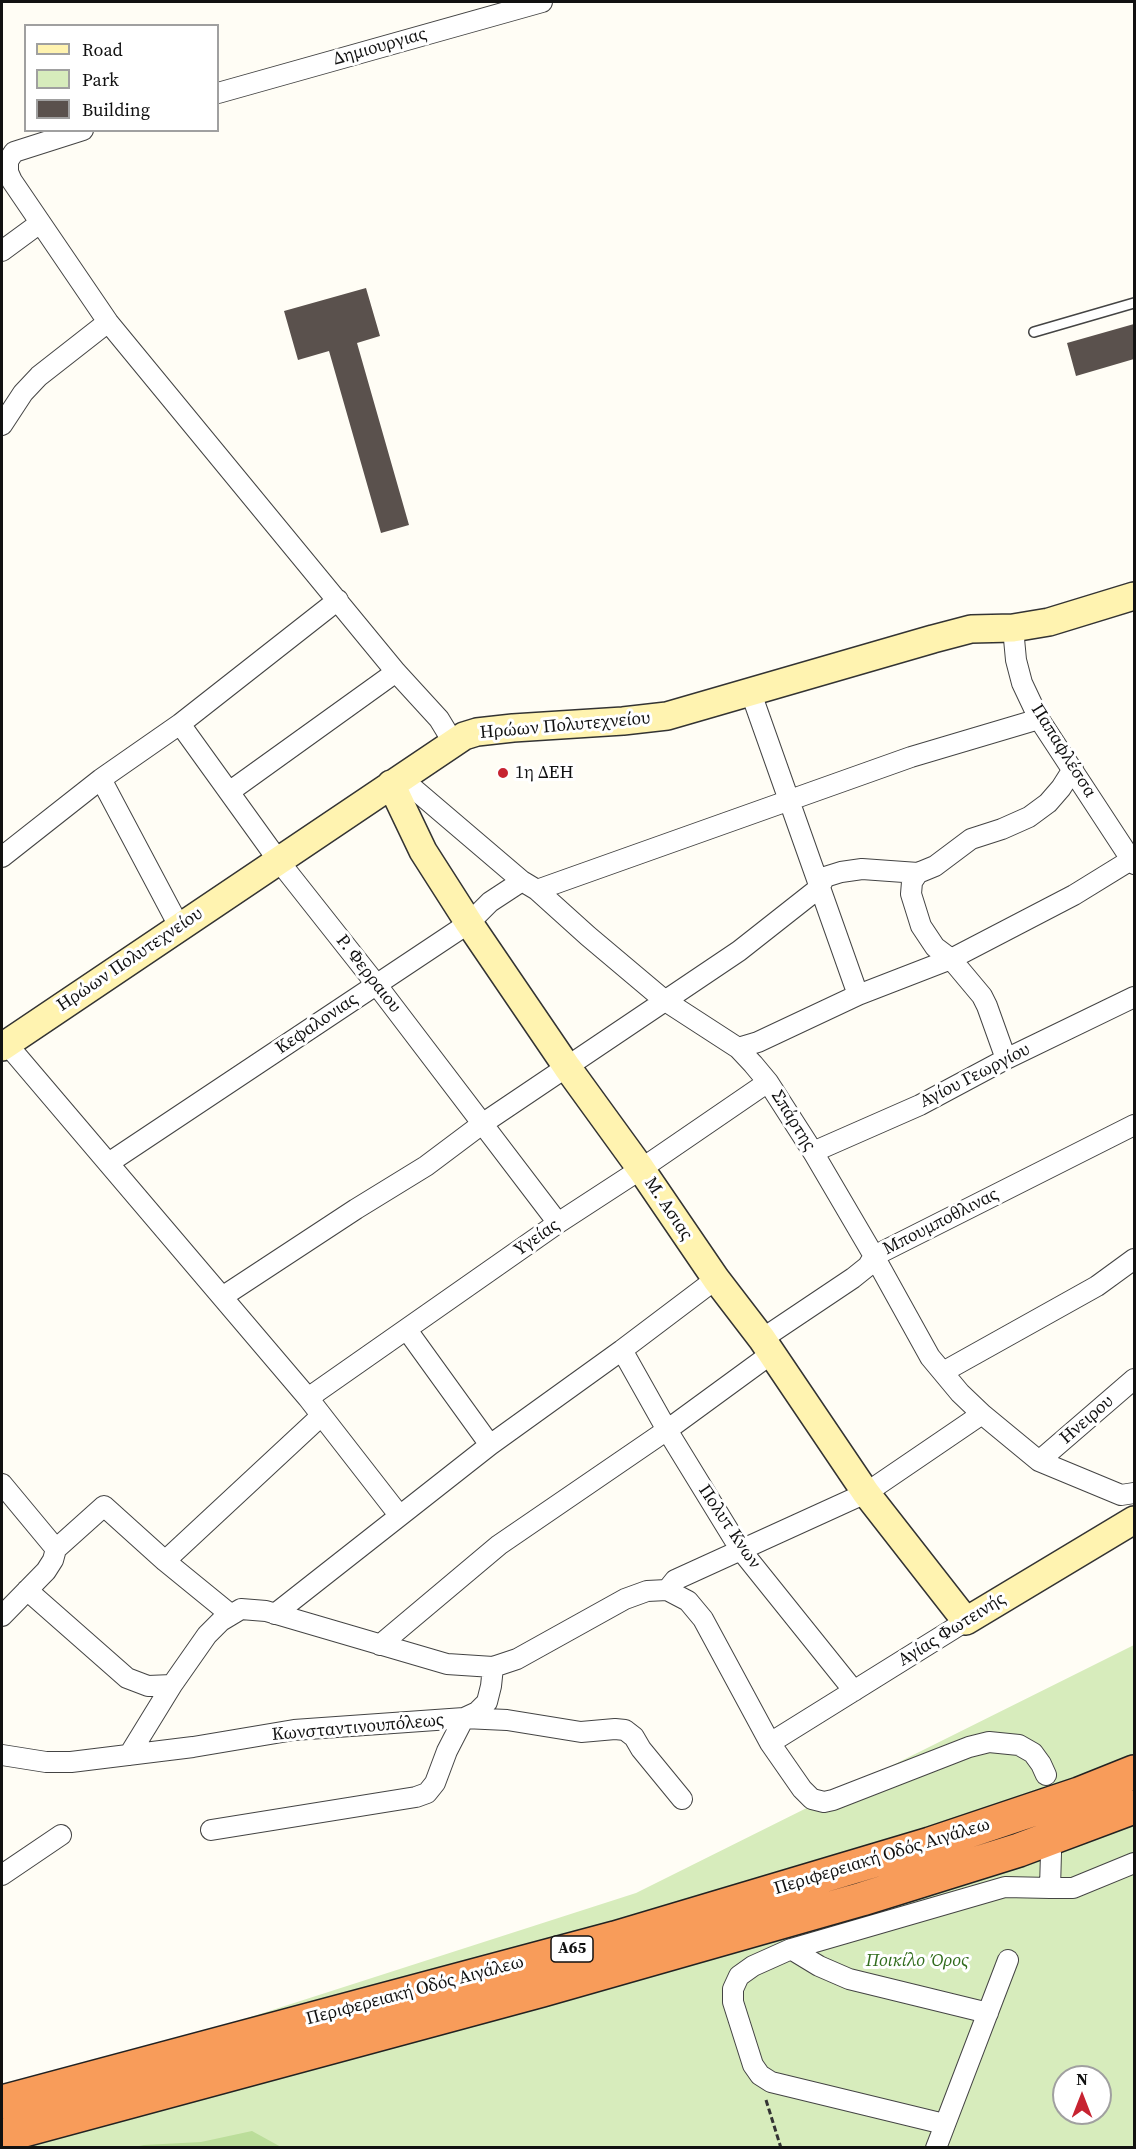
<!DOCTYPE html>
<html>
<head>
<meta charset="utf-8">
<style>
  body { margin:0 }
  #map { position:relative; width:1136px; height:2149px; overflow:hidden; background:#fffdf5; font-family:"Source Serif 4",serif }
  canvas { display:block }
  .frame { position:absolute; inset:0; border:3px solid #111; pointer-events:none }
  .legend { position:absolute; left:24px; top:24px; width:195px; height:108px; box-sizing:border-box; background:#fff; border:2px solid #a0a0a0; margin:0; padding:8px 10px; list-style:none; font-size:18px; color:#111 }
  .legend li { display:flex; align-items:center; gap:12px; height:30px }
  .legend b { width:30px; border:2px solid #a0a0a0 }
  .north { position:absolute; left:1052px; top:2065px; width:60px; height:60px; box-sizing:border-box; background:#fff; border:2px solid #a0a0a0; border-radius:50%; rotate:0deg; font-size:16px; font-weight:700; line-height:24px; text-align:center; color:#111 }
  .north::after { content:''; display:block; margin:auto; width:21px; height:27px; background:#c72331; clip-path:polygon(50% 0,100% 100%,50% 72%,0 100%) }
</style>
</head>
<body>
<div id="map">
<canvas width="1136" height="2149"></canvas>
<div class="frame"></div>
<ul class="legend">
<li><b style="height:8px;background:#fff3b0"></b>Road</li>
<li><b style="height:16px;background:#d7ecbc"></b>Park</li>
<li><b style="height:16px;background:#5a514d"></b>Building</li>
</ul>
<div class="north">N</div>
</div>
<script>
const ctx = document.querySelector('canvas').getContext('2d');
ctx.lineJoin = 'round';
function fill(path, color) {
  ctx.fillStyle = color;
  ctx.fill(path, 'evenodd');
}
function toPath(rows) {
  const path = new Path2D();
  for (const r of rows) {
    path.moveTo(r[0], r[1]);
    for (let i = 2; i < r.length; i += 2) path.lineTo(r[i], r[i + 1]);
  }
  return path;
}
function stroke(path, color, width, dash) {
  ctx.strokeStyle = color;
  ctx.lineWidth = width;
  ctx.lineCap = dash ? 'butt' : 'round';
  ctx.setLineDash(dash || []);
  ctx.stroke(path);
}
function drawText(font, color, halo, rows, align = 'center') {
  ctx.font = font + ' "Source Serif 4",serif';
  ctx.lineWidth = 6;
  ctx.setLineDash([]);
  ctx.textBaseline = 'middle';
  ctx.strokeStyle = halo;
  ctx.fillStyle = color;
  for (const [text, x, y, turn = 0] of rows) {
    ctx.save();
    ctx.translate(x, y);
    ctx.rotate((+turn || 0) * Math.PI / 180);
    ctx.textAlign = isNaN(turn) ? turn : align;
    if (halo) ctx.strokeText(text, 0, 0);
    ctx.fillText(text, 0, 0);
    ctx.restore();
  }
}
const green = toPath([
  [1134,1645,1134,2147,2,2148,2,2097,636,1893],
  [1064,2077,1100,2077,1100,2113,1064,2113]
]);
const forest = toPath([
  [252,2131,281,2147,134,2147,144,2145,201,2142]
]);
const building = toPath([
  [366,288,380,336,357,343,409,525,381,533,329,351,298,360,284,311],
  [1134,324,1134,359,1076,376,1067,343]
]);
const path = toPath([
  [766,2100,781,2148]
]);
const lane = toPath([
  [1034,332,1134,303]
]);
const street = toPath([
  [218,93,542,2],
  [83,130,14,152,8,161,8,172,12,181,108,322,396,672,439,719,453,742],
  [2,251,40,223],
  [2,425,23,393,39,376,108,322],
  [1013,628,1016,660,1022,683,1039,719,1134,864],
  [751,693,858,995],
  [180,724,278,860,376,984,558,1223],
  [400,777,522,881,537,890,588,936,664,1000,738,1048,753,1064,768,1082,813,1152,874,1256,930,1357,960,1393,982,1414,1039,1461,1121,1495,1134,1493],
  [101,779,179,926],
  [229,792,396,672],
  [2,857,101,779,180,724,338,600],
  [537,890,911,757,1039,719],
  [6,1043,308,1398,399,1515],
  [738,1048,758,1042,858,995,951,959,1074,895,1134,858],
  [1006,1059,987,1006,982,996,951,959,935,947,921,926,911,894,912,882,918,873,935,866,971,839,1002,829,1029,817,1048,803,1061,788,1073,769],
  [813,1152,920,1105,1006,1059,1134,997],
  [110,1162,469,923,490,902,522,881],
  [222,1297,356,1209,426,1166,482,1124,739,951,819,888,825,877,841,872,862,869,918,873],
  [407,1330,490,1445],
  [762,1339,853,1278,868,1266,874,1256,1134,1125],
  [622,1350,667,1430,740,1549,854,1691],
  [943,1372,1097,1286,1134,1259],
  [308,1398,558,1223,641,1169,768,1082],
  [1039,1461,1134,1379],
  [2,1484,56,1549,53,1560,46,1571,2,1616],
  [56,1549,104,1506,165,1561,230,1614],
  [165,1561,321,1416],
  [27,1590,127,1678,148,1686,172,1685,207,1635,221,1621,241,1609,266,1611,447,1664,493,1667,517,1659,625,1599,647,1591,667,1590,675,1580,866,1493,982,1414],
  [667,1590,688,1601,703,1619,770,1743,802,1789,812,1799,824,1802,833,1800,969,1747,989,1742,1019,1745,1033,1753,1041,1764,1046,1775],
  [275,1614,490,1445,622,1350,716,1279],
  [380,1645,499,1545,667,1430,771,1354],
  [770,1743,966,1621],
  [2,1755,46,1762,71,1762,193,1747,294,1730,464,1718,507,1720,581,1732,615,1729,625,1730,634,1737,641,1749,682,1799],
  [129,1755,172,1685],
  [211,1830,416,1797,427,1793,435,1783,447,1751,464,1718,477,1712,487,1702,491,1686,493,1667],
  [1051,1853,1050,1888,1073,1888,1134,1863],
  [2,1875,61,1835],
  [791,1949,819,1966,849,1979,988,2013],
  [944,2124,771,2082,760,2075,753,2065,733,2002,733,1989,739,1976,753,1966,791,1949,1005,1887,1050,1888],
  [936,2148,1008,1960]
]);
const secondary = toPath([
  [391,784,423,851,469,923,567,1067,641,1169,716,1279,762,1339,866,1493,966,1621,1134,1520],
  [2,1047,464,736,477,732,513,728,623,721,667,716,933,639,971,629,1013,628,1049,622,1134,596]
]);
const highway = toPath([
  [2,2102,615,1938,930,1844,1079,1794,1134,1772],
  [2,2136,542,1990,862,1899,1019,1850,1134,1807]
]);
const markers = [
  [503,773,6,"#c72331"]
];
const shields = [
  [572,1949,42]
];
const shieldNames = [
  ["Α65",572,1949]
];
const streetNames = [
  ["Δημιουργιας",380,47,-16],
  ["Ηρώων Πολυτεχνείου",565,726,-5],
  ["Παπαφλέσσα",1063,751,58],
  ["Ηρώων Πολυτεχνείου",130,960,-34],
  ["Ρ. Φερραιου",368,974,52],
  ["Κεφαλονιας",317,1024,-34],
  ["Αγίου Γεωργίου",975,1076,-27],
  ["Σπάρτης",793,1121,58],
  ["Μ. Ασιας",668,1209,56],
  ["Μπουμποθλινας",941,1222,-27],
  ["Υγείας",537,1238,-35],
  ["Ηνειρου",1087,1420,-41],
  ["Πολυτ Κνων",729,1527,56],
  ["Αγίας Φωτεινής",952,1630,-32],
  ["Κωνσταντινουπόλεως",358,1728,-5],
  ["Περιφερειακή Οδός Αιγάλεω",882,1857,-17],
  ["Περιφερειακή Οδός Αιγάλεω",415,1991,-15]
];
const poiNames = [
  ["1η ΔΕΗ",515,773]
];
const parkNames = [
  ["Ποικίλο Όρος",917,1961]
];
fill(green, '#d7ecbc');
fill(forest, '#bbdd9a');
fill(building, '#5a514d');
stroke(lane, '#444', 12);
stroke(street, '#444', 22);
stroke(secondary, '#333', 30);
stroke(highway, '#222', 36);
stroke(path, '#333', 3, [6, 3]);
stroke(lane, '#fff', 9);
stroke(street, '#fff', 20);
stroke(secondary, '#fff3b0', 27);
stroke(highway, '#f89c5a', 33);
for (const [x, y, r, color] of markers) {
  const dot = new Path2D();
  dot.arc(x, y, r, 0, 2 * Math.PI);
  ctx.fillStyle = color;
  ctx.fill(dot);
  stroke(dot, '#fff', 2);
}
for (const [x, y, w] of shields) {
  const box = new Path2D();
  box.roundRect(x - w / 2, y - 13, w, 26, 4.5);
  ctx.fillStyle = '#fff';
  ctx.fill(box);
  stroke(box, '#111', 1.5);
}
drawText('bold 16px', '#111', null, shieldNames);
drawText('18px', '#111', '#fff', streetNames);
drawText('18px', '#111', '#fff', poiNames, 'left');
drawText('italic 18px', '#316c1d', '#fff', parkNames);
</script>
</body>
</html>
